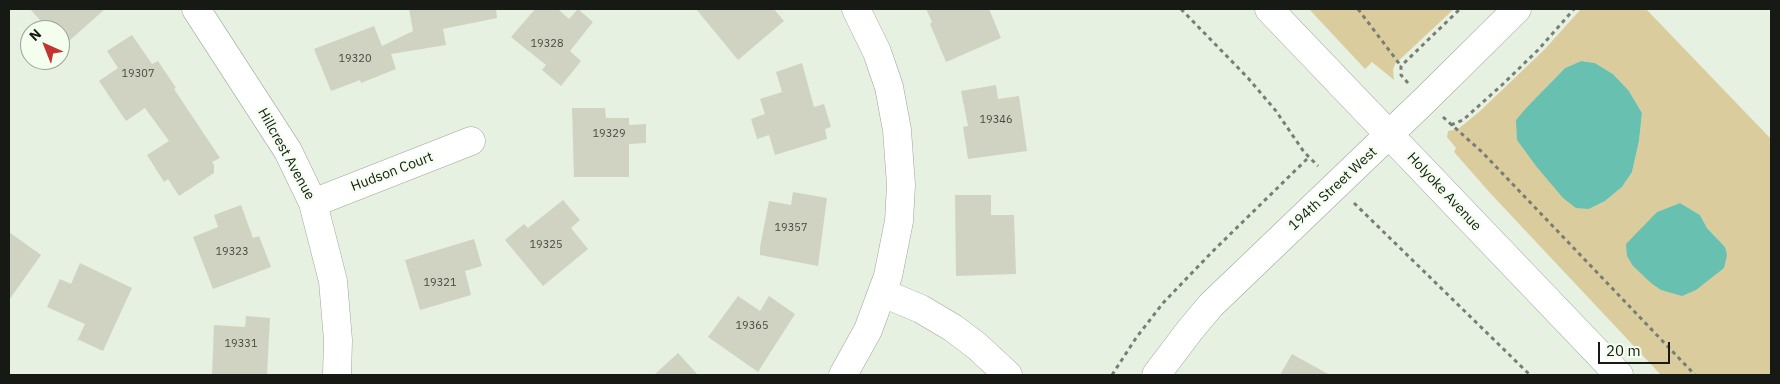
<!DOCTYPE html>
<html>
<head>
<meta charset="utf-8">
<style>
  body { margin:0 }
  #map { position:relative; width:1780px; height:384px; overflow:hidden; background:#e6f1e2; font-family:"IBM Plex Sans",sans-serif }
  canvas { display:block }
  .frame { position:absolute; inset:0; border:10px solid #161914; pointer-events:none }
  .north { position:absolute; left:20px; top:20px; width:50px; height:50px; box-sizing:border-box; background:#f3feef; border:1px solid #9ba297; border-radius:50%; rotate:316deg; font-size:14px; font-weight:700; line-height:20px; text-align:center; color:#161914 }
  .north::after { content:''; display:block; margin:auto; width:18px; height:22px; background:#c33431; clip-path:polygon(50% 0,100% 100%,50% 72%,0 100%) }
  .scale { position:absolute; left:1598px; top:342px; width:72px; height:22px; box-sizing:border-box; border:2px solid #161914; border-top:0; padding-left:6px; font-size:15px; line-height:18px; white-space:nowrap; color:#161914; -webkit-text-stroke:4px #f3feef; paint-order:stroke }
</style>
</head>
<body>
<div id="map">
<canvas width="1780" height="384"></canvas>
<div class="frame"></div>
<div class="north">N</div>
<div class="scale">20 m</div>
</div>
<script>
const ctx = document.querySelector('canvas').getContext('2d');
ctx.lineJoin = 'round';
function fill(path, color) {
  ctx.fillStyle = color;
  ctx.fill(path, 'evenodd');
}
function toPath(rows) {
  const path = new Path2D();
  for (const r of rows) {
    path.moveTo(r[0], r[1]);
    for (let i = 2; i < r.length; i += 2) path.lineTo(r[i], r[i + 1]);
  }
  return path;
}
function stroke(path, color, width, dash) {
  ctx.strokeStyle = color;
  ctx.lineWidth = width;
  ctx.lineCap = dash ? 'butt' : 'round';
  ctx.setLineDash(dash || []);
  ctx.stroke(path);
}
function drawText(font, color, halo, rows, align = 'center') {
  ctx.font = font + ' "IBM Plex Sans",sans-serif';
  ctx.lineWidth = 4.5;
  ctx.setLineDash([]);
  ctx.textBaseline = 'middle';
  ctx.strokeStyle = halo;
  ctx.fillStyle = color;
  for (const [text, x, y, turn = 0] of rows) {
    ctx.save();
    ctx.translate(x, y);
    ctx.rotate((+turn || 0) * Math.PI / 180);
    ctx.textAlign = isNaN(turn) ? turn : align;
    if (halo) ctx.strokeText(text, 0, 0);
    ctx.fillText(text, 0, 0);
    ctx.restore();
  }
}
const green = toPath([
  [1309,9,1454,9,1395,64,1393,70,1394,80,1372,62,1365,69],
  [1581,9,1646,9,1771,139,1771,375,1661,375,1491,194,1454,152,1456,148,1447,137,1448,131,1458,129,1479,112,1544,50],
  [1581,61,1595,63,1613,74,1629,91,1642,113,1639,141,1632,172,1622,187,1605,201,1589,209,1527,107,1565,68],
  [1680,203,1700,215,1707,228,1725,247,1714,275,1706,282,1670,292,1661,290,1633,266,1650,220,1657,212]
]);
const water = toPath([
  [1581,61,1595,63,1613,74,1629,91,1642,113,1639,141,1632,172,1622,187,1605,201,1589,209,1576,208,1563,198,1536,166,1517,140,1516,120,1527,107,1565,68],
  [1680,203,1700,215,1707,228,1725,247,1727,255,1724,268,1696,290,1682,296,1661,290,1651,283,1633,266,1627,256,1626,244,1657,212]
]);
const building = toPath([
  [30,9,105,9,60,49,60,30,49,30],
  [409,9,496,9,497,18,443,29,446,45,391,54,396,69,361,83,360,80,331,91,314,49,374,26,382,46,413,31],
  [535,9,558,9,569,19,578,9,593,22,570,51,581,61,561,86,542,70,546,65,511,37],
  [696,9,774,9,784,21,738,60],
  [926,9,989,9,1001,38,946,62,930,24,932,22],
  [132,35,152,64,158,61,176,88,174,89,220,158,212,162,214,165,214,173,179,196,168,179,164,182,147,155,169,141,145,108,126,121,99,81,118,68,107,51],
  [802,63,814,107,824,104,831,127,825,129,827,139,775,155,769,135,757,139,751,119,765,114,760,99,782,92,776,72],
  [996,85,998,99,1019,96,1027,151,968,159,963,127,968,126,961,91],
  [572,108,605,108,606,118,629,118,629,125,646,124,646,143,629,144,629,177,574,177],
  [793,192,827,198,818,266,760,255,760,247,769,201,791,205],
  [955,195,991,195,991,215,1014,215,1016,274,956,276],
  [563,200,580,220,571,228,588,249,543,286,505,240,524,224,528,228],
  [241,205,253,238,259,236,271,267,213,289,193,237,218,227,214,215],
  [9,232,41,255,9,300],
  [474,239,482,266,465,271,471,295,420,310,405,260],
  [80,263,132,288,103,351,79,340,77,341,85,324,47,307,60,279,71,284],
  [738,296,760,311,769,296,795,314,758,372,708,337],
  [246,316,270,318,267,375,212,375,214,325,245,327],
  [678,353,698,375,654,375],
  [1292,354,1330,375,1280,375]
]);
const path = toPath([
  [1181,9,1248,78,1276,111,1304,152,1318,166],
  [1358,9,1401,66],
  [1408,83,1401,75,1401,66,1460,9],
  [1443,117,1482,152,1695,375],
  [1451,125,1463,120,1503,84,1538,50,1574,9],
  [1354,203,1530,375],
  [1112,375,1136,338,1163,303,1212,252,1309,157]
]);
const minor = toPath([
  [196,9,288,151,313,203,333,281,338,340,337,375],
  [1269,9,1619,375],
  [313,203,471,141],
  [883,293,921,309,953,328,978,347,1008,375],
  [843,375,868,330,888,276,899,221,901,185,897,130,889,87,877,52,856,9],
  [1156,375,1190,330,1211,305,1425,100,1517,9]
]);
const numberNames = [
  ["19328",547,44],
  ["19320",355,59],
  ["19307",138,74],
  ["19346",996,120],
  ["19329",609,134],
  ["19357",791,228],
  ["19325",546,245],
  ["19323",232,252],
  ["19321",440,283],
  ["19365",752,326],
  ["19331",241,344]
];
const streetNames = [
  ["Hillcrest Avenue",286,154,61],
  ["Hudson Court",392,172,-21],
  ["194th Street West",1333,189,-43],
  ["Holyoke Avenue",1444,192,47]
];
fill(green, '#dbcc9d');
fill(water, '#68c0b1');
fill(building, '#d0d3c2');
stroke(minor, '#9ca698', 29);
stroke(path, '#787e75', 3, [4, 4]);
stroke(minor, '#fff', 28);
drawText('11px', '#444840', null, numberNames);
drawText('14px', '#161914', '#f3feef', streetNames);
</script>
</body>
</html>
